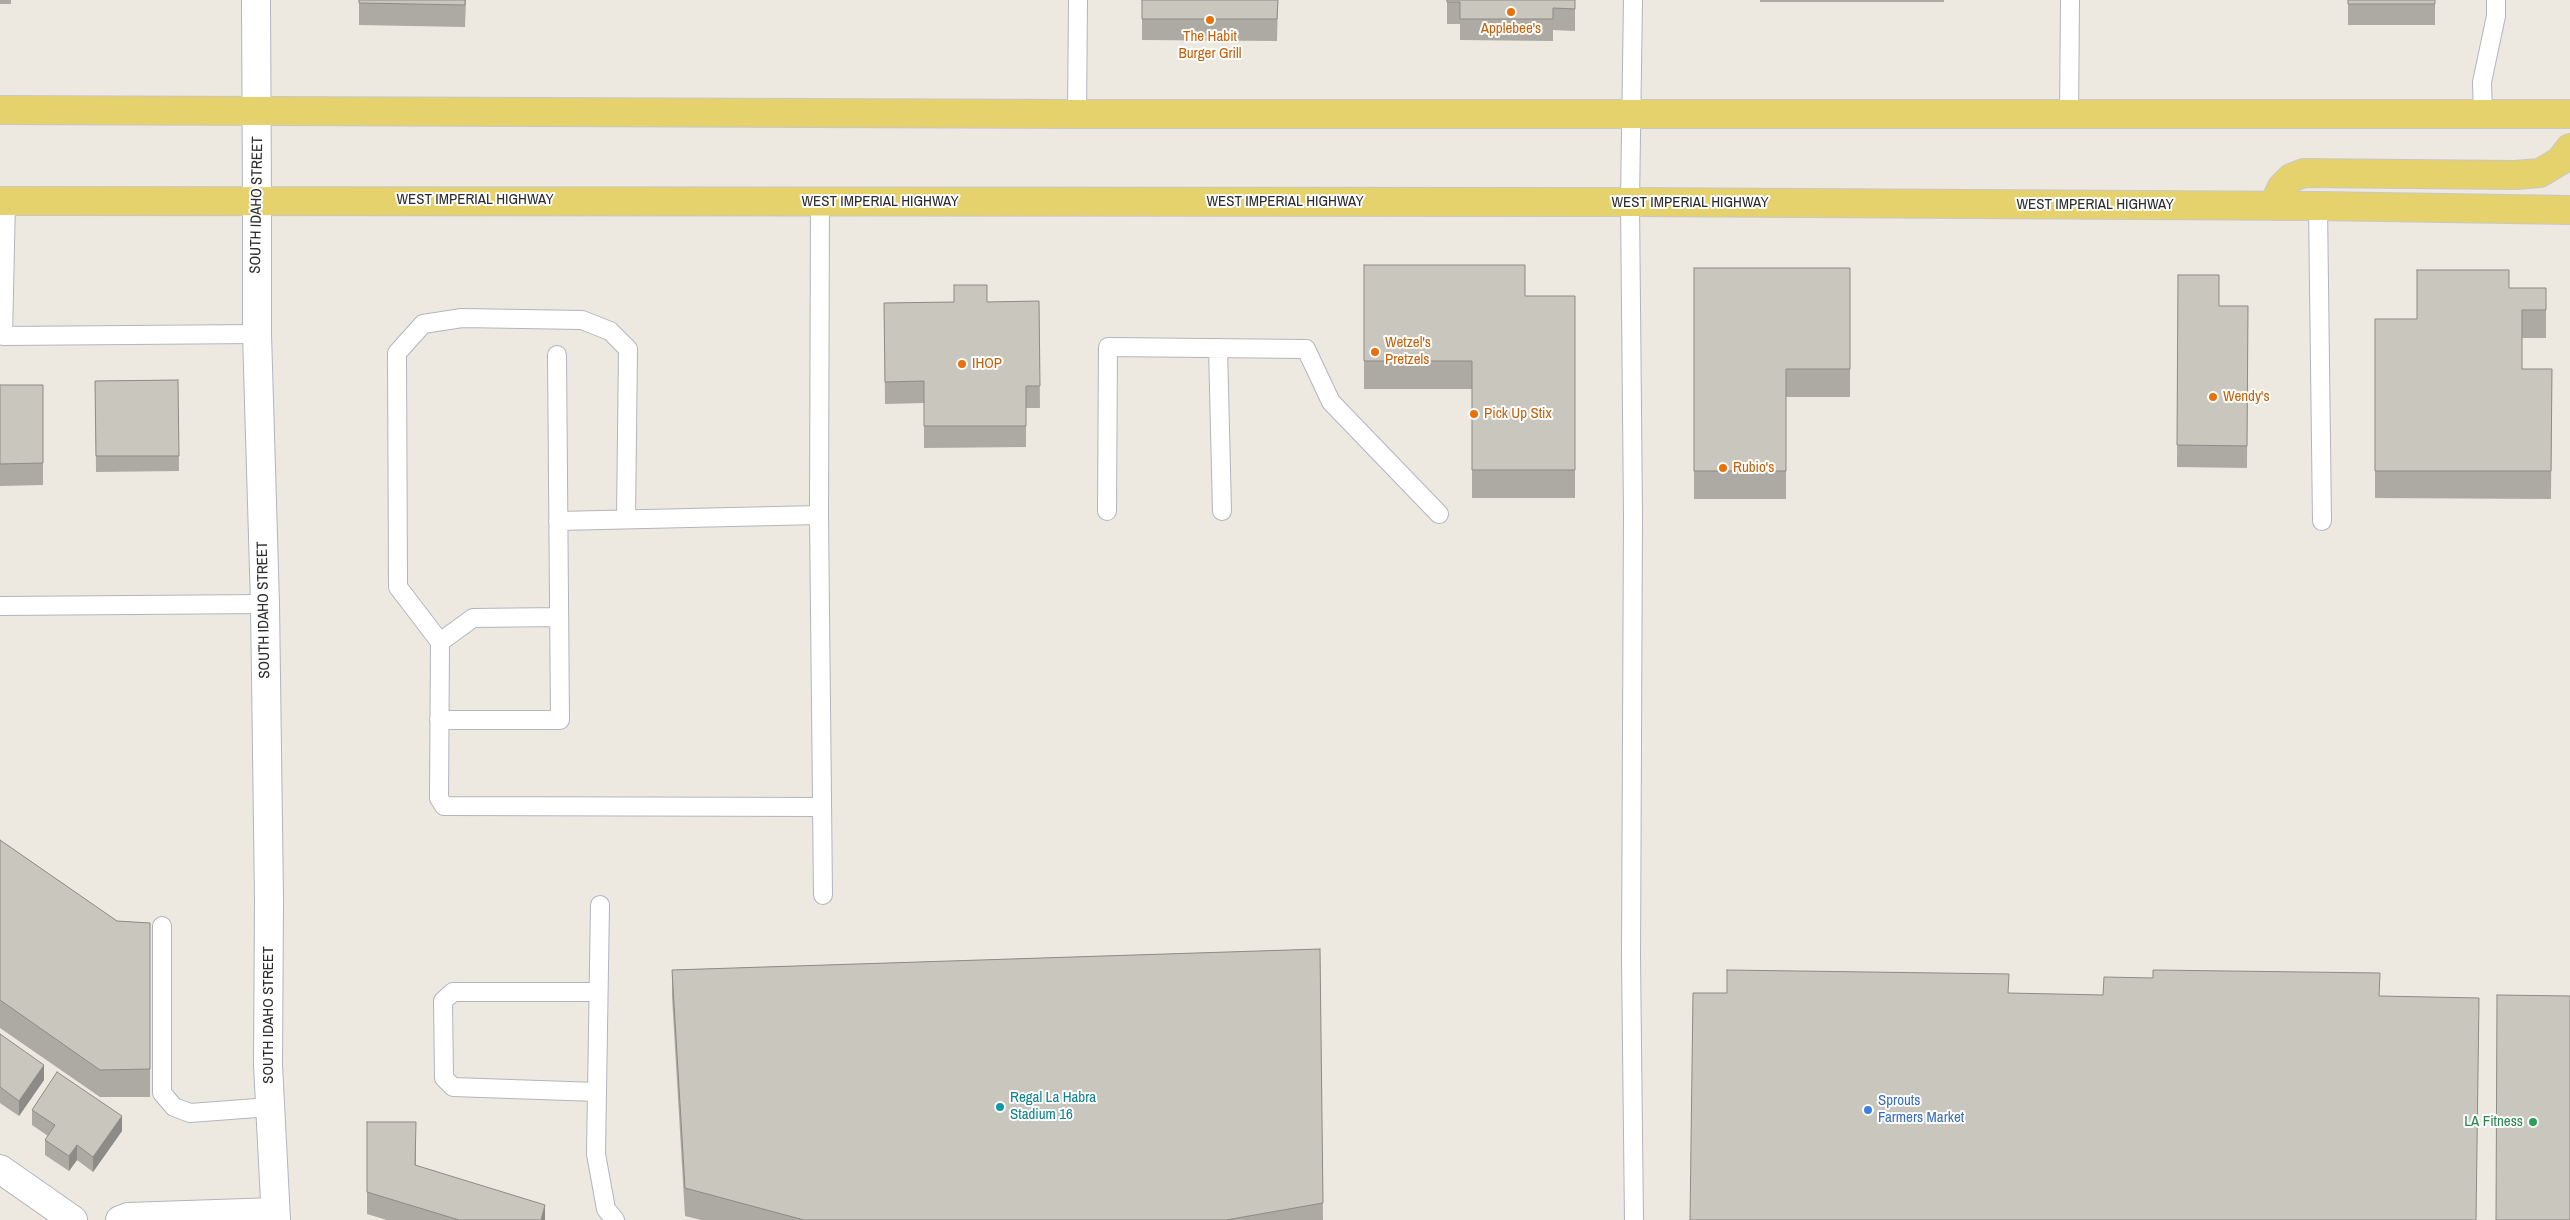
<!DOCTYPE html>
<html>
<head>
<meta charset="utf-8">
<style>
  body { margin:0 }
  canvas { display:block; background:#ede8e0 }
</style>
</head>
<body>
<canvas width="2570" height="1220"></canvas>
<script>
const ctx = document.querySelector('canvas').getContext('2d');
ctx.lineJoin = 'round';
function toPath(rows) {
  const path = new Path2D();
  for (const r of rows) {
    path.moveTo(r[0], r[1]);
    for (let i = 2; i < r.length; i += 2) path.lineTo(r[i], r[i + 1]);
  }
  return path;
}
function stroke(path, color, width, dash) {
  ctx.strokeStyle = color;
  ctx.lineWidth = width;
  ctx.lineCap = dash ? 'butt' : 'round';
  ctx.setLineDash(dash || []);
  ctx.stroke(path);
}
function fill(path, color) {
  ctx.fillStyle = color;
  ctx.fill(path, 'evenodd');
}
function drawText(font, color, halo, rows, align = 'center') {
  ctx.font = font + ' "Archivo Narrow",sans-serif';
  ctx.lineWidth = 4;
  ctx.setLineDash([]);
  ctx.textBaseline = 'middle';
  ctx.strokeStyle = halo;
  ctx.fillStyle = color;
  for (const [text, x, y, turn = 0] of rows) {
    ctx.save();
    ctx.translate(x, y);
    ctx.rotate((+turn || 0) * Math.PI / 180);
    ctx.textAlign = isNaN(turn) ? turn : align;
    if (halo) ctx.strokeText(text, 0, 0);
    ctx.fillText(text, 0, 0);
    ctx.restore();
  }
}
const service = toPath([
  [1633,0,1630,202,1633,515,1631,958,1634,1220],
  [1077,114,1078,0],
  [2483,114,2482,82,2496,16,2496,0],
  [2069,115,2070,0],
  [6,201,3,336,257,334],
  [820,202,819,515,823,895],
  [2318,206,2322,521],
  [1218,348,1222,511],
  [1107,511,1108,347,1306,349,1331,402,1439,514],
  [626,519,628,349,610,331,582,320,462,318,423,324,397,353,398,587,440,642,439,798,444,806,822,807],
  [558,521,819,515],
  [0,606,265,604],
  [440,642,473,618,559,617],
  [439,720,560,720,557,355],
  [600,905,596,1154,606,1209,615,1220],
  [162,926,162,1093,174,1107,190,1113,270,1107],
  [597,1092,453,1087,444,1078,443,1001,453,992,598,992]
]);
const minor = toPath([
  [0,1169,73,1220],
  [120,1220,128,1217,275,1212]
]);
const tertiary = toPath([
  [257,201,257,334,265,604,269,899,268,1065,276,1220]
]);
const secondary = toPath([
  [256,0,257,201]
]);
const primary = toPath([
  [0,110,1077,114,2570,114],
  [0,201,1630,202,2318,206,2570,210],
  [2273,206,2282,187,2291,178,2304,173,2515,175,2540,173,2560,161,2570,148]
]);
const wall = toPath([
  [0,0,11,0,11,4,0,4],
  [359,0,466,0,465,27,359,25],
  [1142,0,1278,0,1277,41,1142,40],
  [1447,0,1575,0,1575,31,1553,30,1553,41,1460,40,1460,24,1447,24],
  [1760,0,1944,0,1944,2,1760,2],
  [2348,0,2435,0,2435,25,2348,25],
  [1364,265,1525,296,1575,296,1575,498,1472,498,1472,389,1364,389],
  [1694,268,1850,268,1850,397,1786,397,1786,499,1694,499],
  [2178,275,2219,306,2248,306,2247,468,2177,467],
  [954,285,987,302,1039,301,1040,408,1026,408,1026,447,924,448,924,403,885,404,884,303,954,302],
  [2509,288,2546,288,2546,338,2522,338,2522,369,2552,369,2551,499,2375,498,2375,319,2417,319],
  [178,380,179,471,96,472,95,381],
  [0,385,43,385,43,485,0,486],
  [0,840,117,921,150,923,150,1097,100,1097,0,1028],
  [1320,949,1323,1220,701,1220,685,1216,672,997,672,970],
  [0,1034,44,1080,19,1116,0,1103],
  [32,1110,122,1131,93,1172,77,1160,69,1171,45,1155,45,1140,48,1136,32,1125],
  [367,1122,416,1144,416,1165,545,1220,387,1220,367,1214]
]);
const shadedWall = toPath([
  [44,1065,44,1080,19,1116,19,1101],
  [122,1116,122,1131,93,1172,93,1157],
  [77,1145,77,1160,69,1171,69,1156],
  [545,1205,545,1220,541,1220]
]);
const building = toPath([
  [359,0,465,0,465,5,359,3,359,0],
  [1142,0,1278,0,1277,19,1142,19,1142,0],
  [1447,0,1575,0,1575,9,1553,8,1553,19,1460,19,1460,2,1447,2,1447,0],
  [2348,0,2435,0,2435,4,2348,4,2348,0],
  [1364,265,1525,265,1525,296,1575,296,1575,470,1472,470,1472,361,1364,361,1364,265],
  [1694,268,1850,268,1850,369,1786,369,1786,471,1694,471,1694,268],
  [2417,270,2509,270,2509,288,2546,288,2546,310,2522,310,2522,369,2552,369,2551,471,2375,471,2375,319,2417,319,2417,270],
  [2178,275,2219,275,2219,306,2248,306,2247,446,2177,445,2178,275],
  [954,285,987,285,987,302,1039,301,1040,386,1026,386,1026,426,924,426,924,381,885,382,884,303,954,302,954,285],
  [178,380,179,456,96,456,95,381,178,380],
  [0,385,43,385,43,463,0,464,0,385],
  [0,840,117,921,150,923,150,1069,100,1070,0,1000,0,840],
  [1320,949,1323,1203,1226,1220,804,1220,685,1188,672,970,1320,949],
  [1727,970,2009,974,2008,993,2103,995,2104,977,2153,978,2153,970,2380,973,2379,996,2479,998,2476,1220,1690,1220,1693,993,1727,993,1727,970],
  [2497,995,2570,996,2570,1220,2496,1220,2497,995],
  [0,1034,44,1065,19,1101,0,1087,0,1034],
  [57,1072,122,1116,93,1157,77,1145,69,1156,45,1140,55,1125,32,1110,57,1072],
  [367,1122,416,1122,415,1165,545,1205,541,1220,459,1220,367,1192,367,1122]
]);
const markers = [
  [1511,12,5,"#e8710a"],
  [1210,20,5,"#e8710a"],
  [1375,352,5,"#e8710a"],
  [962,364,5,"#e8710a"],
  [2213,397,5,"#e8710a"],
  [1474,414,5,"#e8710a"],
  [1723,468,5,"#e8710a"],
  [1000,1107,5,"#0f9aa8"],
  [1868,1110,5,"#3f7fe0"],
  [2533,1122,5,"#2e9e5b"]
];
const foodNames = [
  ["Applebee's",1511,29,"center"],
  ["The Habit",1210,37,"center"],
  ["Burger Grill",1210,54,"center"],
  ["Wetzel's",1385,343],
  ["Pretzels",1385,360],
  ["IHOP",972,364],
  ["Wendy's",2223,397],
  ["Pick Up Stix",1484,414],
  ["Rubio's",1733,468]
];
const streetNames = [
  ["WEST IMPERIAL HIGHWAY",475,200],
  ["WEST IMPERIAL HIGHWAY",880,202],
  ["WEST IMPERIAL HIGHWAY",1285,202],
  ["WEST IMPERIAL HIGHWAY",1690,203],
  ["SOUTH IDAHO STREET",257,205,-89],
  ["WEST IMPERIAL HIGHWAY",2095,205],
  ["SOUTH IDAHO STREET",264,610,-91],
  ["SOUTH IDAHO STREET",269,1015,-90]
];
const cultureNames = [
  ["Regal La Habra",1010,1098],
  ["Stadium 16",1010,1115]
];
const shopNames = [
  ["Sprouts",1878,1101],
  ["Farmers Market",1878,1118]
];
const leisureNames = [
  ["LA Fitness",2523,1122]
];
stroke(service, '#b3b5be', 20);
stroke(minor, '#b3b5be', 30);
stroke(tertiary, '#b3b5be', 30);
stroke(secondary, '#b3b5be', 30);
stroke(primary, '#c8c8c8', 30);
stroke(service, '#fff', 18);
stroke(minor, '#fff', 28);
stroke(tertiary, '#fff', 28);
stroke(secondary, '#fff', 28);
stroke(primary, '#e5d26c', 28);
fill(wall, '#adaaa3');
fill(shadedWall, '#8d8b85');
fill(building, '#c9c6be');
stroke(building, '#8d8b85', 1);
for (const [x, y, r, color] of markers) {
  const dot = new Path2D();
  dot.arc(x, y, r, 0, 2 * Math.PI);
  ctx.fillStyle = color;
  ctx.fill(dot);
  stroke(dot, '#fff', 2);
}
drawText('15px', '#c56008', '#fff', foodNames, 'left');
drawText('15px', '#2c2c2c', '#fff', streetNames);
drawText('15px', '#0d838f', '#fff', cultureNames, 'left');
drawText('15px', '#366cbe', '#fff', shopNames, 'left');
drawText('15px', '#27864d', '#fff', leisureNames, 'right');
</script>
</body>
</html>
